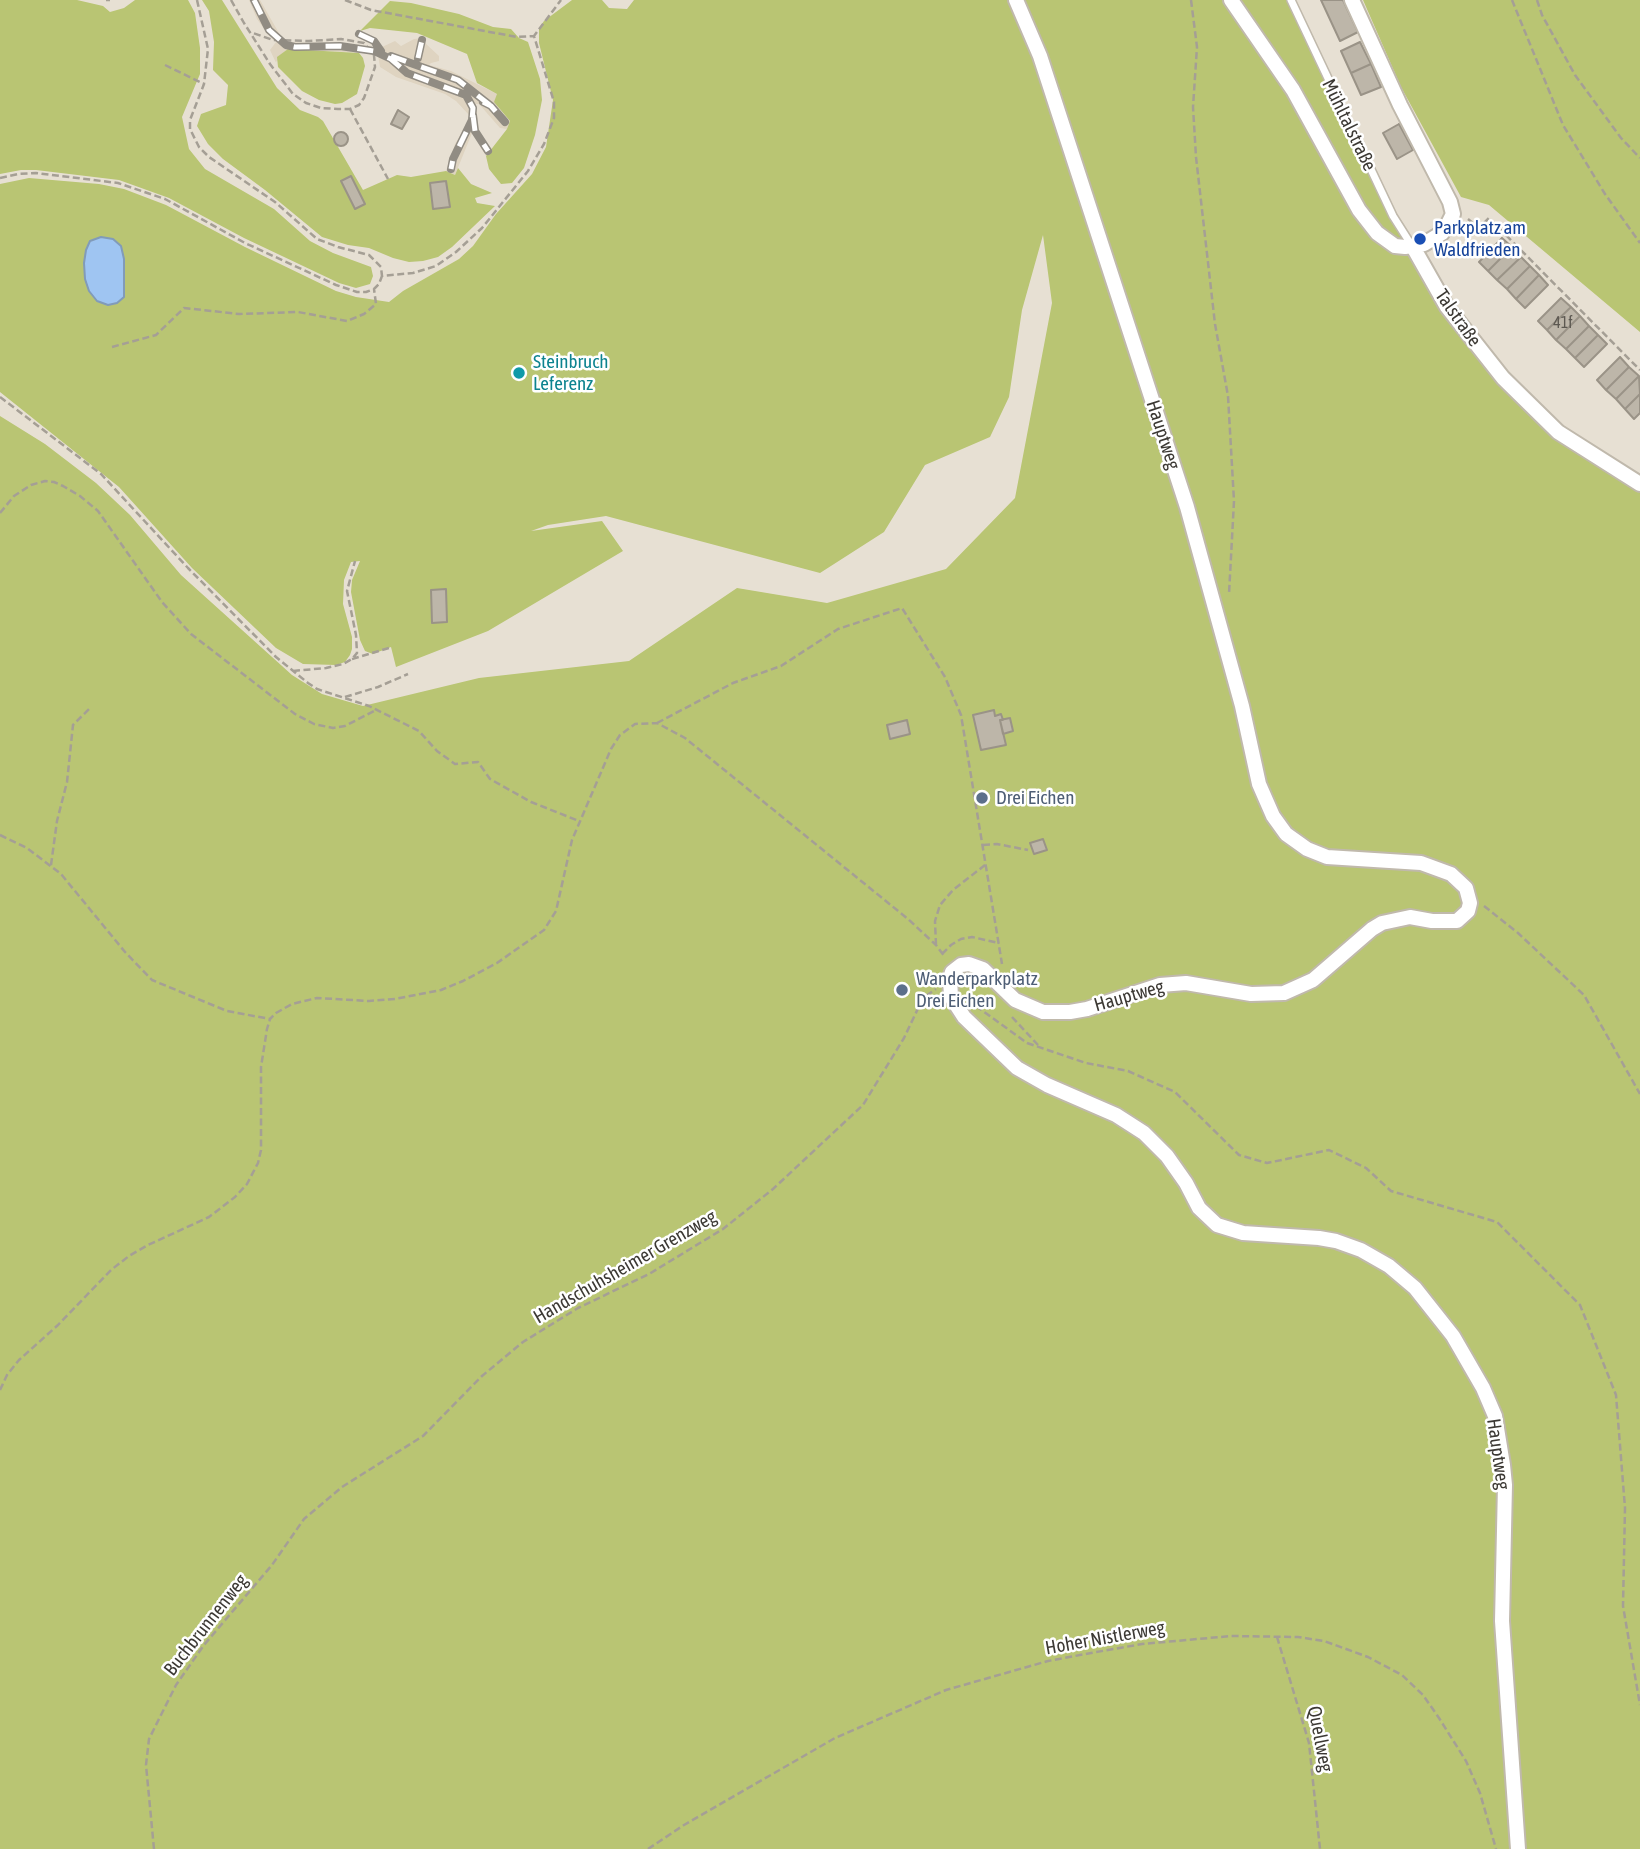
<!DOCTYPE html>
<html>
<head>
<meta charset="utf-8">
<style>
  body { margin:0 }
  canvas { display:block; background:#e7e0d3 }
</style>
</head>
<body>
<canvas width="1640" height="1849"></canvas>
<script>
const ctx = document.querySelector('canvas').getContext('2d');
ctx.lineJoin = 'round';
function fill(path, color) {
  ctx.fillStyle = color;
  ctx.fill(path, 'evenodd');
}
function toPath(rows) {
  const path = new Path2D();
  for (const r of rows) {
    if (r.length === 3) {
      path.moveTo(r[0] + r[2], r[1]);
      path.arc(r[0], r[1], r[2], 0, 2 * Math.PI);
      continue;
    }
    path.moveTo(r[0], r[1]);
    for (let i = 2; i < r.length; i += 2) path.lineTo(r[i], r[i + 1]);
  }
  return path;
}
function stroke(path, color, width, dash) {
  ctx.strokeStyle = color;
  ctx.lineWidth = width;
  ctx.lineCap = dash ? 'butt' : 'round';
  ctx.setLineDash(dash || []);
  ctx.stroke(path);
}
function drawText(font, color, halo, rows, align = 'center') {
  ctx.font = font + ' "Asap Condensed",sans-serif';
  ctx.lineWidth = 5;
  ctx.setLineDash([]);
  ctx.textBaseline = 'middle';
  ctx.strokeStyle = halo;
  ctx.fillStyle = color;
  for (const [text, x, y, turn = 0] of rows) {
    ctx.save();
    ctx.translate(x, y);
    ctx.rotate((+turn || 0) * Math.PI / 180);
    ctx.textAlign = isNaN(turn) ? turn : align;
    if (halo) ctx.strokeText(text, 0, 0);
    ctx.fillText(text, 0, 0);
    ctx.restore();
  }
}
const built = toPath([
  [249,0,260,0,280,35,268,34,257,19],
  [360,31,377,40,382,47,395,41,401,46,414,39,423,38,424,42,439,56,439,61,431,63,429,65,451,71,497,94,499,109,510,121,507,129,500,128,479,104,476,104,478,130,490,152,486,156,472,133,455,175,446,171,455,144,468,122,469,115,456,101,445,94,396,77,380,67,377,49,370,41,357,36],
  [276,42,346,44,360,47,364,53,288,49,276,62,278,67,270,50]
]);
const green = toPath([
  [0,0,77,0,103,6,110,12,124,8,135,0,188,0,195,13,200,48,200,74,182,117,189,149,205,169,274,209,310,241,333,253,371,267,373,276,370,284,356,288,339,283,244,238,169,198,119,180,36,170,21,170,0,174],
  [202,0,222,0,277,88,300,110,318,117,323,121,363,190,397,175,411,177,446,171,455,175,458,168,471,184,492,193,475,198,477,203,495,206,452,247,438,257,423,261,409,262,393,258,369,248,348,245,322,237,265,190,223,159,208,144,197,126,201,114,226,105,228,85,213,70,214,42,209,11],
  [572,0,602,0,609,8,627,9,634,0,1291,0,1393,216,1447,307,1535,411,1640,484,1640,1849,0,1849,0,416,45,444,96,483,130,515,181,575,292,675,322,694,363,706,479,678,629,661,737,588,827,603,946,569,1015,498,1052,303,1043,235,1022,310,1009,397,990,437,925,465,884,532,820,573,606,516,548,525,531,531,602,521,623,551,488,631,396,667,391,647,373,654,365,651,360,640,351,592,352,580,360,561,351,562,344,580,343,604,352,637,352,649,350,655,345,662,336,665,303,664,276,648,192,568,119,487,0,392,0,184,29,178,99,184,124,189,166,205,245,247,336,291,356,297,389,302,403,291,459,259,473,246,496,214,532,174,546,147,553,100,539,43,539,28,544,21],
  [1363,0,1640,0,1640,332,1489,205,1461,197,1401,87],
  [390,1,411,3,459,14,493,27,511,29,519,38,528,42,540,79,542,100,535,135,524,168,512,183,501,184,489,169,486,156,507,129,510,121,494,102,497,94,477,83,467,54,417,33,370,28,360,31],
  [288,49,359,53,363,58,365,66,357,94,342,103,335,104,319,100,302,91,278,67,277,57]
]);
const water = toPath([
  [101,237,113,239,121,246,124,259,124,297,117,303,108,305,97,301,89,291,85,279,84,263,86,250,90,241,101,237]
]);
const building = toPath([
  [1321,0,1343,0,1358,32,1340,41,1321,0],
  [1360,42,1371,64,1351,73,1341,51,1360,42],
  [1371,64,1381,87,1361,95,1351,73,1371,64],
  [398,110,409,117,402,129,391,124,398,110],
  [1399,124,1413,150,1397,159,1383,133,1399,124],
  [341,139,7],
  [351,176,365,204,355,209,341,181,351,176],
  [446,181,450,207,433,209,430,183,446,181],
  [1502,238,1512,247,1488,271,1479,262,1502,238],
  [1512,247,1521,257,1497,280,1488,271,1512,247],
  [1521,257,1530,266,1507,289,1497,280,1521,257],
  [1530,266,1539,275,1516,299,1507,289,1530,266],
  [1539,275,1548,285,1525,308,1516,299,1539,275],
  [1561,298,1571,307,1547,330,1538,321,1561,298],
  [1571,307,1580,316,1556,340,1547,330,1571,307],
  [1580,316,1589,326,1566,349,1556,340,1580,316],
  [1589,326,1598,335,1575,358,1566,349,1589,326],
  [1598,335,1607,344,1584,367,1575,358,1598,335],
  [1620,357,1629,367,1606,390,1597,380,1620,357],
  [1629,367,1639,376,1616,399,1606,390,1629,367],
  [1639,376,1640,394,1625,409,1616,399,1639,376],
  [1640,394,1640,413,1634,419,1625,409,1640,394],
  [446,589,447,622,432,623,431,590,446,589],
  [994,710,995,716,1001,714,1003,720,1000,720,1006,745,981,750,973,715,994,710],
  [1010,718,1013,731,1003,734,1000,720,1010,718],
  [907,720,910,734,890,739,887,725,907,720],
  [1043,839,1047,850,1034,854,1030,843,1043,839]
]);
const path = toPath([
  [106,0,110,0],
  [197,0,208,49,204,84,190,120,190,129,199,147,209,157,275,202,317,239,338,247,369,255,381,267,382,276,413,273,436,266,456,252,482,228,528,171,544,144,554,118,554,102,534,36,561,0],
  [231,0,244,23,270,64,293,94,306,103,321,108,338,109,350,109,359,105,364,98,375,67,374,55,364,43,341,39,309,41,273,40,250,32],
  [345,0,371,10,517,37,534,36],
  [1191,0,1197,47,1193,107,1196,157,1215,324,1228,396,1234,501,1229,594],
  [1512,0,1563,125,1605,194,1640,243],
  [1537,0,1542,15,1575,75,1621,138,1640,158],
  [165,65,204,84],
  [350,109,388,179],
  [0,178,18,174,36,173,118,183,165,199,245,243,336,285,357,292,366,292,374,289,379,284,382,276],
  [1468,219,1479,228,1489,218,1640,370],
  [112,347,156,335,184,308,239,314,298,312,347,321,364,314,376,304,374,289],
  [0,397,101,474,188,568,276,657,308,683,317,689,369,706,419,731,437,751,455,764,478,762,490,779,531,802,579,821],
  [0,513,14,496,31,485,45,481,54,482,63,486,80,496,98,511,162,602,191,634,295,714,314,724,333,728,345,726,376,710],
  [352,659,389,648],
  [293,671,326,668,343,664,352,659,357,653,356,635,347,591,355,561],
  [345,697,378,687,408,674],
  [657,723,733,683,781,666,838,629,902,608,945,677,961,715,1002,964],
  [0,835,27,848,61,874,125,952,152,980,227,1011,270,1019],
  [983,845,997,844,1028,850],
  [51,865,57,821,67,782,73,725,89,709],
  [1484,906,1518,933,1584,995,1640,1094],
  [936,945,935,921,940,905,953,890,985,865],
  [942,954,951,945,961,939,972,937,999,943],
  [976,1006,1027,1043,1086,1063,1128,1071,1175,1092,1239,1155,1267,1163,1329,1150,1366,1168,1391,1191,1497,1222,1580,1305,1616,1395,1625,1508,1623,1606,1640,1705],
  [1012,1017,1038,1045],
  [0,1390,7,1375,19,1360,58,1325,111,1270,129,1256,148,1245,209,1217,235,1197,247,1184,258,1163,261,1150,261,1067,267,1029,270,1019,276,1013,292,1004,317,998,369,1001,395,999,441,990,463,981,497,963,544,930,556,911,572,840,611,749,620,735,635,724,657,723,685,738,908,919,936,945,945,957],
  [1277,1637,1309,1743,1320,1849],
  [154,1849,146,1765,149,1739,176,1685,204,1645,272,1565,304,1519,342,1487,423,1436,482,1376,523,1342,578,1308,649,1274,723,1229,773,1189,863,1105,904,1038,923,998,936,989],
  [648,1849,684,1825,835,1738,946,1690,1048,1661,1091,1653,1142,1644,1231,1636,1298,1637,1324,1641,1368,1657,1402,1675,1423,1695,1439,1718,1466,1761,1480,1793,1496,1849]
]);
const service = toPath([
  [1291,0,1393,216,1412,246]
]);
const minor = toPath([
  [1016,0,1040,56,1187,507,1242,706,1259,784,1273,816,1286,834,1307,849,1327,857,1421,863,1451,874,1466,888,1470,903,1468,911,1457,921,1432,921,1410,917,1382,923,1372,929,1313,980,1284,993,1251,994,1186,983,1160,985,1087,1009,1070,1012,1043,1012,1015,1000,983,969,969,964,961,965,952,972,950,978,951,997,964,1017,1017,1068,1047,1085,1116,1115,1144,1133,1167,1156,1186,1183,1199,1208,1217,1225,1243,1233,1319,1238,1336,1241,1361,1250,1389,1266,1415,1288,1453,1336,1483,1388,1495,1416,1503,1465,1505,1485,1502,1621,1518,1849],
  [1231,0,1293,90,1359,210,1377,233,1395,246,1405,247,1424,244,1442,233,1448,224,1453,214,1450,202,1400,105,1352,0],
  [1413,247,1447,307,1503,378,1558,432,1640,484]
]);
const rail = toPath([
  [254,0,269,30,286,45,295,47,340,46,374,51,391,59,407,73,466,95,473,108,472,120,453,159,451,169],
  [359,34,374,41,381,51],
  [391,56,458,80,491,106],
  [418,58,422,40],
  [483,102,491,106,505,122],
  [473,115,475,131,488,151]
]);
const markers = [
  [1420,239,7,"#1a4fb4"],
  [519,373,7,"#0f9aa8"],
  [982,798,7,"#5c6f8a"],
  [902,990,7,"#5c6f8a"]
];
const numberNames = [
  ["41f",1563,323]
];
const streetNames = [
  ["Mühltalstraße",1349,125,64],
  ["Talstraße",1458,318,55],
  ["Hauptweg",1163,435,72],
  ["Hauptweg",1129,996,-16],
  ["Handschuhsheimer Grenzweg",625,1267,-30],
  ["Hauptweg",1498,1454,82],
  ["Buchbrunnenweg",206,1625,-52],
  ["Hoher Nistlerweg",1105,1638,-10],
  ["Quellweg",1320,1739,79]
];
const transitNames = [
  ["Parkplatz am",1434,228],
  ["Waldfrieden",1434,250]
];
const cultureNames = [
  ["Steinbruch",533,362],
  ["Leferenz",533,384]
];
const serviceNames = [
  ["Drei Eichen",996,798],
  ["Wanderparkplatz",916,979],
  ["Drei Eichen",916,1001]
];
fill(built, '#dfd4c1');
fill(green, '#b9c573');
fill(water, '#9fc5f2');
stroke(water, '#819bb9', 2);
fill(building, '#bdb6a9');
stroke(building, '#9a9387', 2);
stroke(service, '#c0b9ac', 10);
stroke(minor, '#c0b9ac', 18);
stroke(path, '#a59f95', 2.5, [7, 3.5]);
stroke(service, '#fff', 7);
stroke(minor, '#fff', 14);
stroke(rail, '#918c83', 8);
stroke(rail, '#fff', 5, [16]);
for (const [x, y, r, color] of markers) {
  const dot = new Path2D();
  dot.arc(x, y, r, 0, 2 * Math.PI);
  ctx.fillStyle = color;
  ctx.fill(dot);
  stroke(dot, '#fff', 2.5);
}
drawText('16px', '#5c5851', null, numberNames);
drawText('19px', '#3c3934', '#fff', streetNames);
drawText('19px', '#164399', '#fff', transitNames, 'left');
drawText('19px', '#0d838f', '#fff', cultureNames, 'left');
drawText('19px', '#4e5e75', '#fff', serviceNames, 'left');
</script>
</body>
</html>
